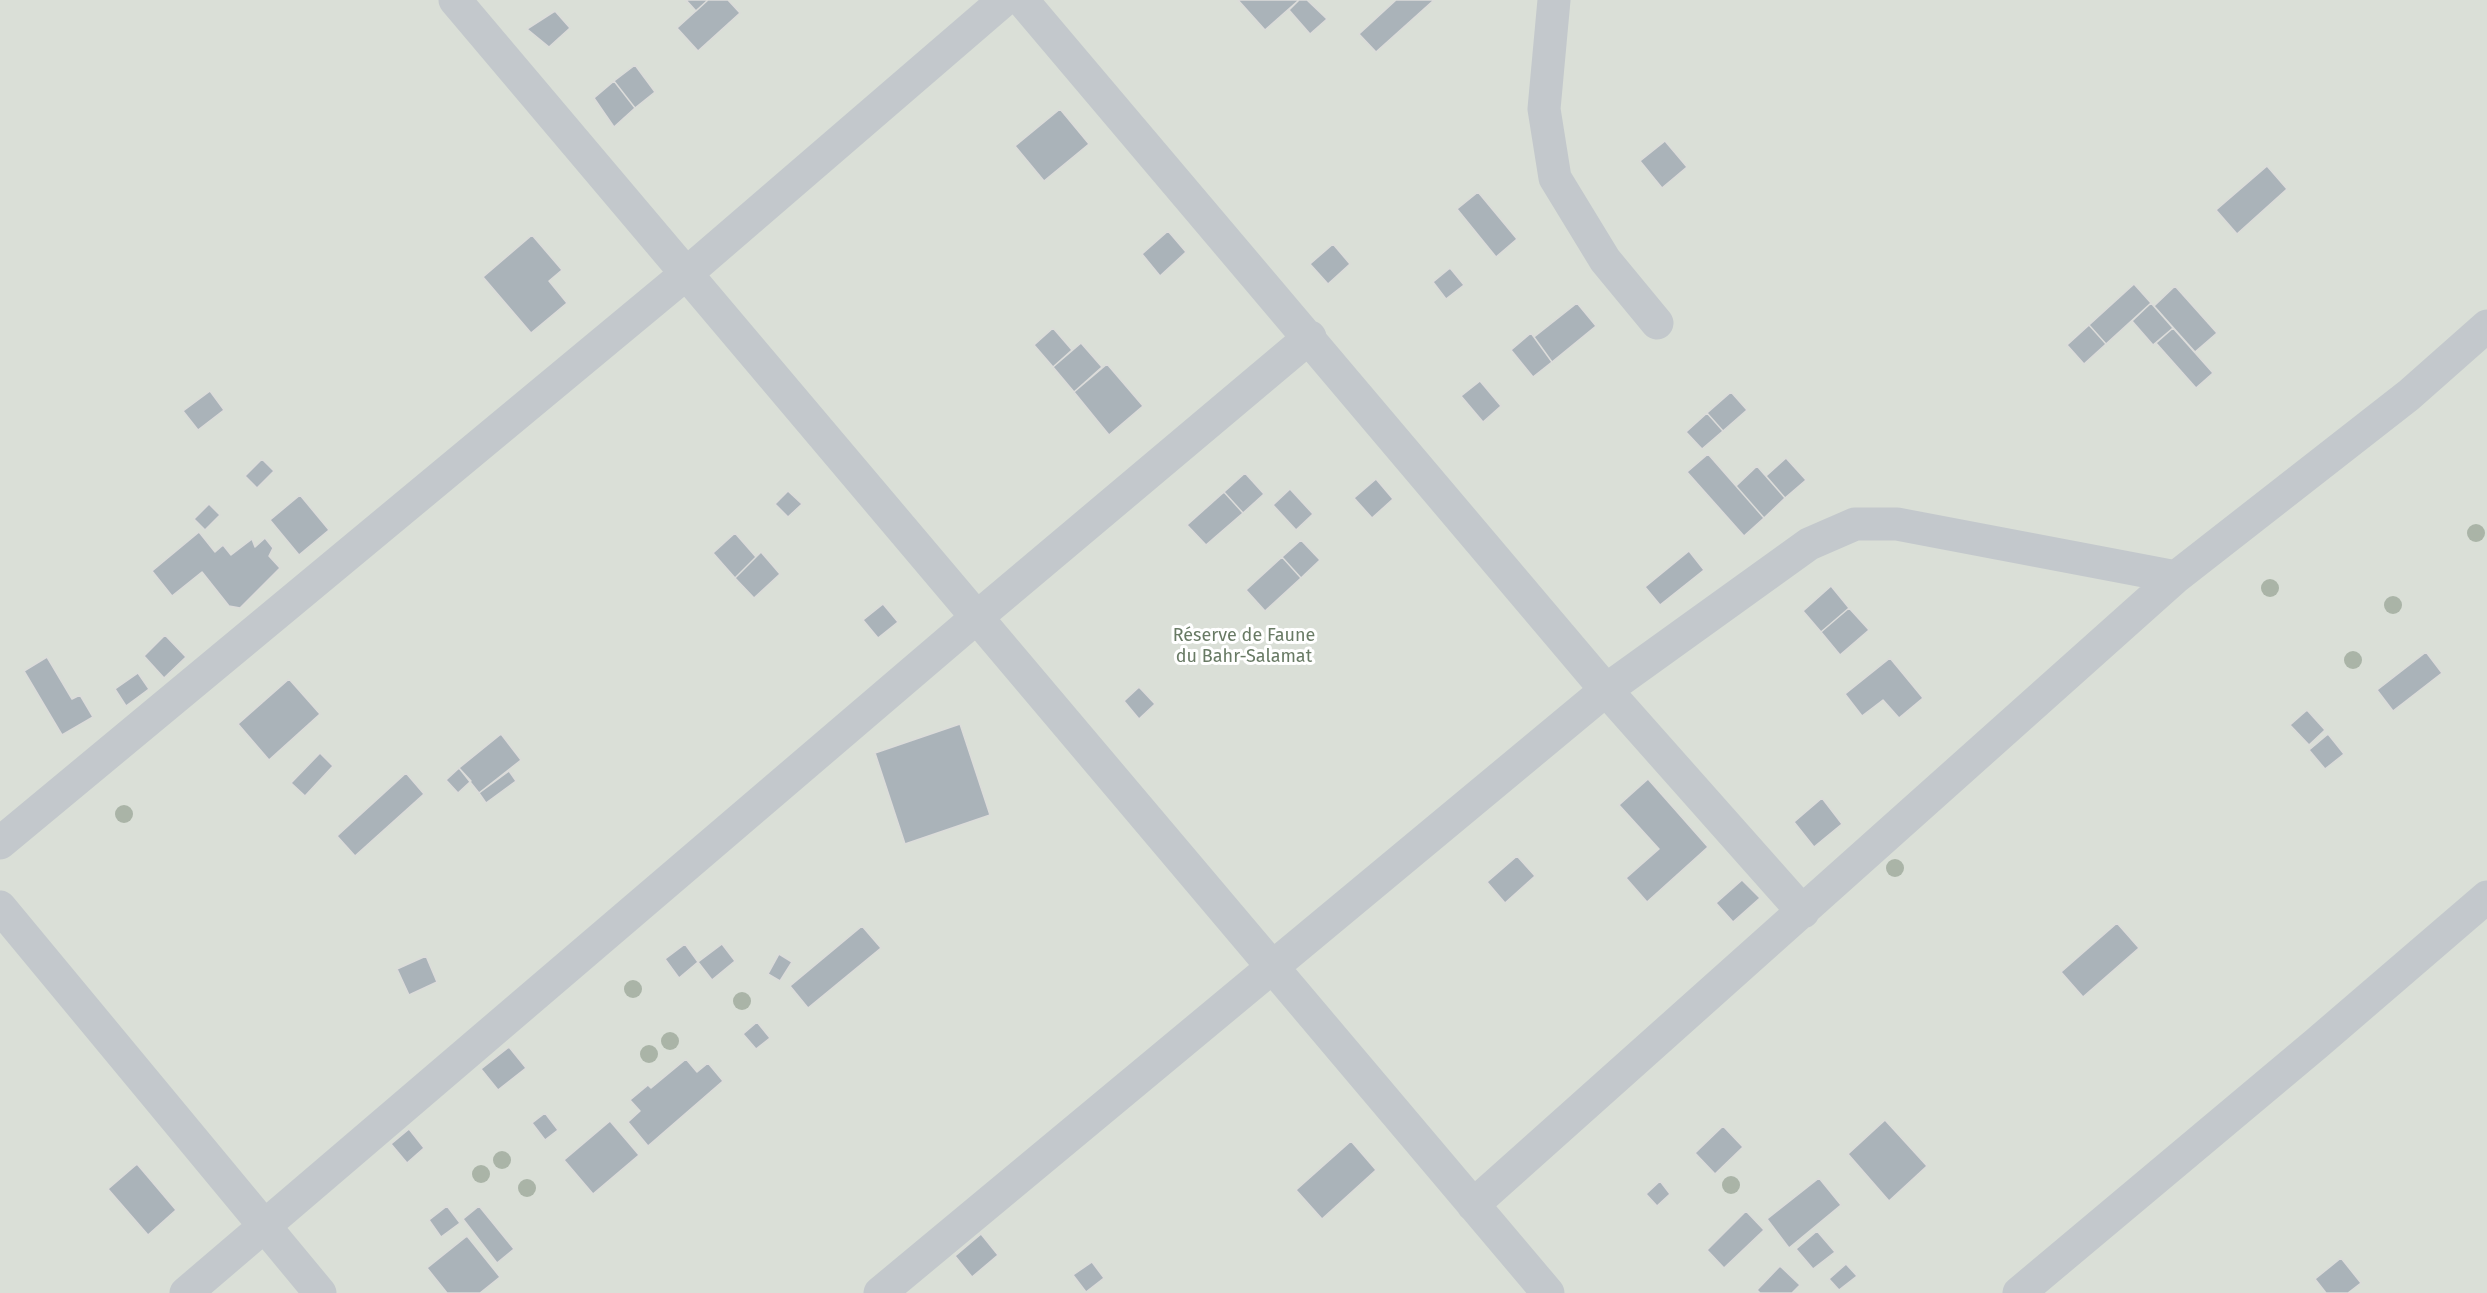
<!DOCTYPE html>
<html>
<head>
<meta charset="utf-8">
<style>
  body { margin:0 }
  canvas { display:block; background:#fafaf8 }
</style>
</head>
<body>
<canvas width="2487" height="1293"></canvas>
<script>
const ctx = document.querySelector('canvas').getContext('2d');
ctx.lineJoin = 'round';
function fill(path, color) {
  ctx.fillStyle = color;
  ctx.fill(path, 'evenodd');
}
function toPath(rows) {
  const path = new Path2D();
  for (const r of rows) {
    path.moveTo(r[0], r[1]);
    for (let i = 2; i < r.length; i += 2) path.lineTo(r[i], r[i + 1]);
  }
  return path;
}
function stroke(path, color, width, dash) {
  ctx.strokeStyle = color;
  ctx.lineWidth = width;
  ctx.lineCap = dash ? 'butt' : 'round';
  ctx.setLineDash(dash || []);
  ctx.stroke(path);
}
function drawText(font, color, halo, rows, align = 'center') {
  ctx.font = font + ' "Fira Sans",sans-serif';
  ctx.lineWidth = 6;
  ctx.setLineDash([]);
  ctx.textBaseline = 'middle';
  ctx.strokeStyle = halo;
  ctx.fillStyle = color;
  for (const [text, x, y, turn = 0] of rows) {
    ctx.save();
    ctx.translate(x, y);
    ctx.rotate((+turn || 0) * Math.PI / 180);
    ctx.textAlign = isNaN(turn) ? turn : align;
    if (halo) ctx.strokeText(text, 0, 0);
    ctx.fillText(text, 0, 0);
    ctx.restore();
  }
}
const green = toPath([
  [0,0,2487,0,2487,1293,0,1293]
]);
const building = toPath([
  [686,0,708,0,696,11,686,0],
  [708,0,728,0,740,13,698,51,677,28,708,0],
  [1238,0,1299,0,1265,30,1238,0],
  [1299,0,1307,0,1327,19,1310,34,1289,10,1299,0],
  [1396,0,1434,0,1376,52,1359,34,1396,0],
  [555,11,570,28,549,47,527,29,555,11],
  [635,65,655,92,635,108,614,81,635,65],
  [614,81,635,108,614,127,594,98,614,81],
  [1060,109,1089,144,1044,181,1015,146,1060,109],
  [1665,141,1687,167,1662,188,1640,161,1665,141],
  [2267,166,2287,189,2237,234,2216,210,2267,166],
  [1478,192,1517,239,1496,257,1457,209,1478,192],
  [1168,231,1186,252,1160,276,1142,254,1168,231],
  [532,235,562,270,549,281,567,303,531,333,483,277,532,235],
  [1333,244,1350,264,1328,284,1310,264,1333,244],
  [1450,268,1464,285,1446,299,1433,282,1450,268],
  [2134,284,2151,303,2106,344,2089,325,2134,284],
  [2175,286,2217,333,2195,352,2154,306,2175,286],
  [1577,303,1596,326,1552,362,1534,337,1577,303],
  [2151,303,2173,328,2153,345,2132,321,2151,303],
  [2089,325,2106,344,2084,364,2067,345,2089,325],
  [1053,328,1072,350,1053,367,1034,345,1053,328],
  [2173,328,2213,373,2196,388,2156,343,2173,328],
  [1531,333,1552,362,1533,377,1511,350,1531,333],
  [1081,343,1102,367,1074,392,1053,367,1081,343],
  [1107,364,1143,406,1109,435,1074,392,1107,364],
  [1480,381,1501,406,1483,422,1461,396,1480,381],
  [210,391,224,410,198,430,183,411,210,391],
  [1731,392,1747,410,1723,431,1707,413,1731,392],
  [1707,413,1723,431,1702,449,1686,432,1707,413],
  [1708,454,1764,518,1744,536,1687,472,1708,454],
  [1786,458,1806,480,1785,498,1766,476,1786,458],
  [262,459,274,471,257,488,245,476,262,459],
  [1757,466,1785,498,1764,518,1736,486,1757,466],
  [1245,473,1264,494,1243,513,1224,492,1245,473],
  [1376,479,1393,499,1372,518,1354,498,1376,479],
  [1290,489,1313,514,1296,530,1273,505,1290,489],
  [788,491,802,504,788,517,775,504,788,491],
  [1224,492,1243,513,1206,545,1187,525,1224,492],
  [300,495,329,530,299,555,270,520,300,495],
  [209,504,220,515,205,530,194,519,209,504],
  [199,532,215,552,223,545,231,555,252,539,255,547,265,538,273,548,269,556,280,568,240,608,229,606,202,572,172,596,152,571,199,532],
  [735,533,756,557,735,578,713,553,735,533],
  [1301,540,1320,560,1301,578,1282,557,1301,540],
  [1689,551,1704,570,1660,605,1645,587,1689,551],
  [761,552,780,574,754,598,735,578,761,552],
  [1282,557,1301,578,1265,611,1246,590,1282,557],
  [1831,586,1849,608,1821,632,1803,611,1831,586],
  [883,604,898,622,878,638,863,620,883,604],
  [1849,608,1869,630,1840,655,1821,632,1849,608],
  [165,635,186,657,164,678,144,656,165,635],
  [2426,652,2442,673,2393,711,2377,690,2426,652],
  [47,657,72,699,80,695,93,717,62,735,24,671,47,657],
  [1890,658,1923,698,1899,718,1883,700,1862,716,1845,694,1890,658],
  [138,673,149,689,126,706,115,689,138,673],
  [289,679,320,714,269,760,238,724,289,679],
  [1139,687,1155,704,1139,719,1124,701,1139,687],
  [2307,710,2325,730,2309,745,2290,725,2307,710],
  [960,724,990,815,905,844,875,753,960,724],
  [501,734,521,760,479,793,459,768,501,734],
  [2328,734,2344,754,2325,769,2309,750,2328,734],
  [320,753,333,766,305,796,291,783,320,753],
  [459,768,471,781,458,793,446,780,459,768],
  [509,771,516,781,486,803,479,793,509,771],
  [406,773,424,794,355,856,337,836,406,773],
  [1648,779,1708,847,1647,902,1626,878,1659,849,1619,805,1648,779],
  [1822,798,1842,824,1814,847,1794,822,1822,798],
  [1517,856,1535,876,1505,903,1487,882,1517,856],
  [1742,880,1760,898,1733,922,1716,903,1742,880],
  [2117,923,2139,948,2083,997,2061,972,2117,923],
  [862,926,881,948,808,1008,790,986,862,926],
  [685,944,698,962,679,978,665,959,685,944],
  [722,944,735,961,712,980,698,962,722,944],
  [779,954,792,962,780,981,768,974,779,954],
  [426,956,437,982,409,995,397,969,426,956],
  [757,1022,770,1038,756,1049,743,1034,757,1022],
  [509,1047,526,1068,498,1090,481,1069,509,1047],
  [686,1059,697,1072,708,1063,723,1081,648,1146,628,1122,640,1111,630,1100,648,1085,651,1088,686,1059],
  [545,1113,558,1130,545,1140,532,1123,545,1113],
  [1885,1120,1927,1166,1889,1201,1848,1154,1885,1120],
  [610,1121,639,1155,593,1194,564,1160,610,1121],
  [1723,1126,1743,1147,1715,1174,1695,1153,1723,1126],
  [409,1129,424,1148,407,1163,391,1144,409,1129],
  [1351,1141,1376,1170,1322,1219,1296,1190,1351,1141],
  [137,1164,176,1210,148,1235,108,1189,137,1164],
  [1819,1178,1841,1205,1789,1248,1767,1219,1819,1178],
  [1660,1181,1670,1194,1657,1206,1646,1194,1660,1181],
  [447,1206,460,1223,441,1237,429,1220,447,1206],
  [479,1206,514,1249,497,1263,463,1219,479,1206],
  [1746,1211,1764,1230,1724,1268,1707,1250,1746,1211],
  [1817,1231,1835,1252,1813,1269,1796,1249,1817,1231],
  [981,1234,998,1255,972,1277,955,1256,981,1234],
  [467,1236,500,1277,480,1293,447,1293,427,1268,467,1236],
  [2341,1258,2361,1283,2348,1293,2326,1293,2315,1279,2341,1258],
  [1092,1262,1104,1278,1086,1292,1073,1275,1092,1262],
  [1846,1264,1857,1276,1839,1290,1829,1279,1846,1264],
  [1780,1266,1800,1285,1792,1293,1760,1293,1757,1290,1780,1266]
]);
const minor = toPath([
  [455,0,1548,1293],
  [1022,0,1606,690,1803,912],
  [1554,0,1544,109,1555,178,1605,260,1657,323],
  [0,843,687,273,1004,0],
  [0,907,320,1293],
  [1473,1205,2176,577,2409,395,2487,326],
  [186,1293,976,618,1310,337],
  [880,1293,1606,690,1809,544,1855,524,1897,524,2176,577],
  [2019,1293,2316,1044,2487,897]
]);
const trees = [
  [2476,533],
  [2270,588],
  [2393,605],
  [2353,660],
  [124,814],
  [1895,868],
  [633,989],
  [742,1001],
  [670,1041],
  [649,1054],
  [502,1160],
  [481,1174],
  [1731,1185],
  [527,1188]
];
const parkNames = [
  ["Réserve de Faune",1244,636],
  ["du Bahr-Salamat",1244,657]
];
fill(green, '#dadfd7');
fill(building, '#aab3b9');
stroke(building, '#dcdcda', 1.5);
stroke(minor, '#c3c8cc', 33);
ctx.fillStyle = '#aab4a7';
for (const [x, y] of trees) {
  ctx.beginPath();
  ctx.arc(x, y, 9, 0, 2 * Math.PI);
  ctx.fill();
}
drawText('18px', '#687a64', '#fff', parkNames);
</script>
</body>
</html>
